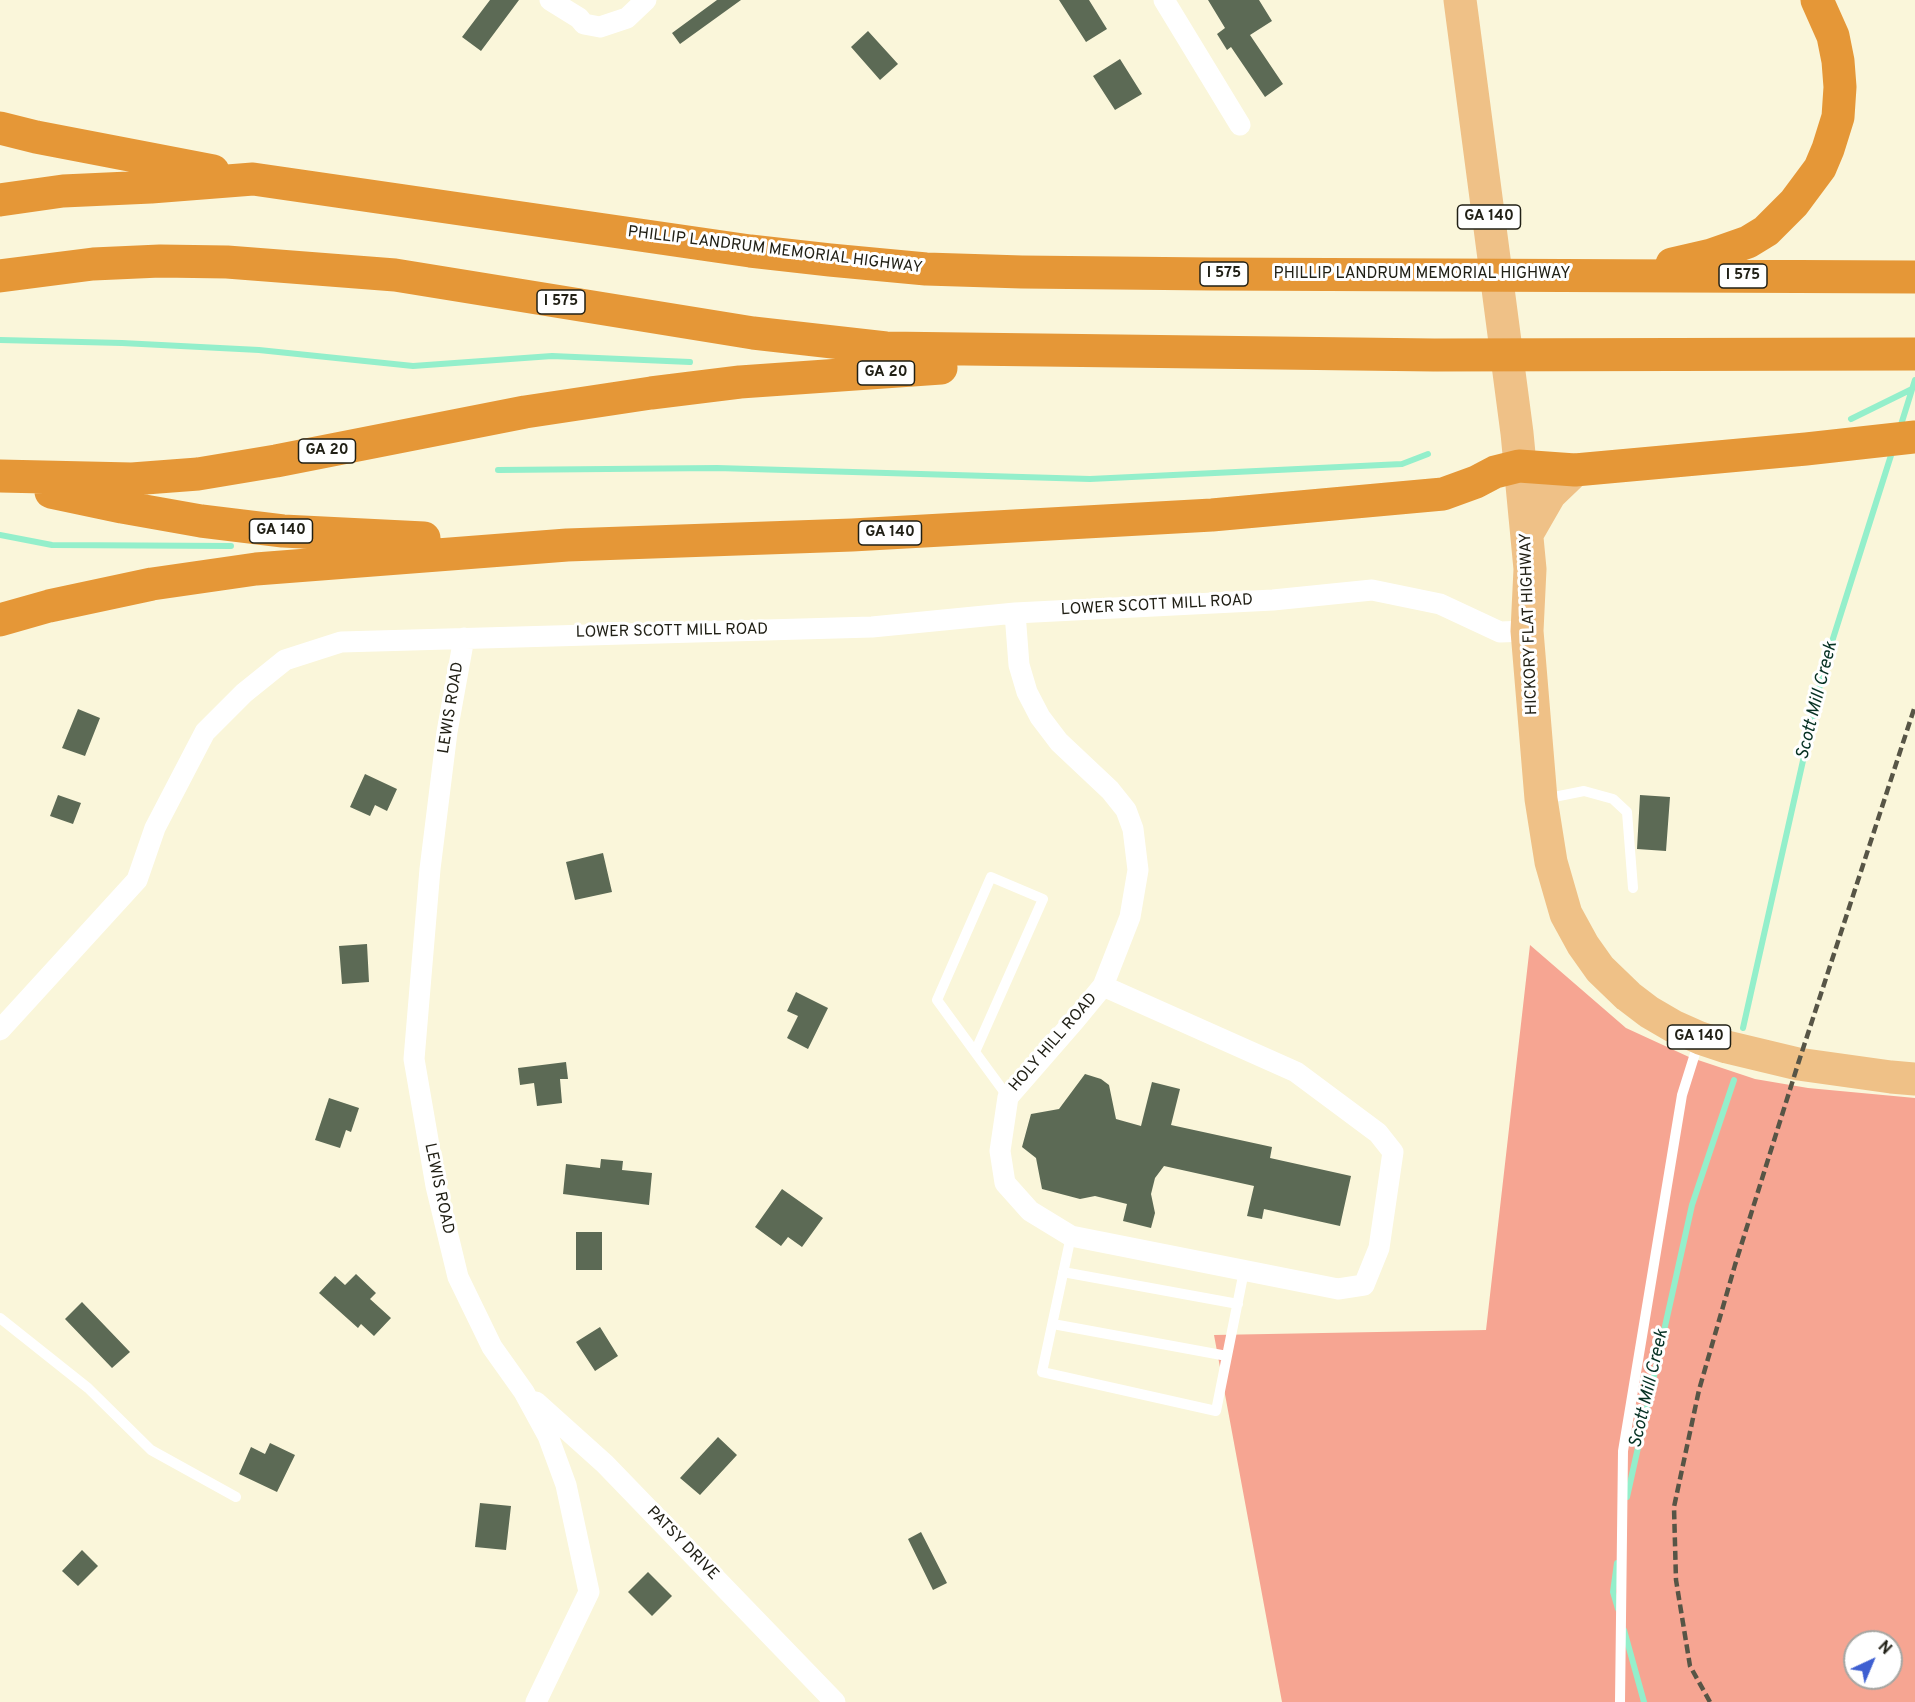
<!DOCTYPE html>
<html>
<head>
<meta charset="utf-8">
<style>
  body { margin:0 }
  #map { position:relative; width:1915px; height:1702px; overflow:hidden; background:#faf6da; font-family:Overpass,sans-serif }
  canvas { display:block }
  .north { position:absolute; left:1843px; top:1630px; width:60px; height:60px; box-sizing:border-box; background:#fff; border:2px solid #a6a6a2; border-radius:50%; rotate:44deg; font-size:16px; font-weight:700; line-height:24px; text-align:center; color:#212016 }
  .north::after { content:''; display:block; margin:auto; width:21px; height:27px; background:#3e5fd1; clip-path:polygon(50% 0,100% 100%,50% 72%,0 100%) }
</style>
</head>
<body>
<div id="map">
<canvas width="1915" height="1702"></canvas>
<div class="north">N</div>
</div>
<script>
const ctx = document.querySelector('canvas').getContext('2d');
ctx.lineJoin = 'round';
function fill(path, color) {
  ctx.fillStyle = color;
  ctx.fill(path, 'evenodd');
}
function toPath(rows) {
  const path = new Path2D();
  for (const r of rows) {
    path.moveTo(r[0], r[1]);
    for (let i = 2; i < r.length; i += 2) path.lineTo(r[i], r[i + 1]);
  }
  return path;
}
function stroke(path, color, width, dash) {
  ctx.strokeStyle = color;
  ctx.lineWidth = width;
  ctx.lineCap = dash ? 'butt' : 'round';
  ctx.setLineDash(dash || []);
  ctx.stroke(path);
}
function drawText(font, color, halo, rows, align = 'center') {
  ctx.font = font + ' Overpass,sans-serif';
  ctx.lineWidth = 6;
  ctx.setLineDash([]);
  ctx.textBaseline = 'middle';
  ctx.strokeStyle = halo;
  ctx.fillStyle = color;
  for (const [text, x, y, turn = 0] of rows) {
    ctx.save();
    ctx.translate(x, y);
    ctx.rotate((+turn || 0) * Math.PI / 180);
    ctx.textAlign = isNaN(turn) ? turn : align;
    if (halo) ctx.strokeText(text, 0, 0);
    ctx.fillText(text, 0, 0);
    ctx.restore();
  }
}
const forest = toPath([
  [1530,945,1626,1028,1689,1057,1755,1079,1808,1088,1915,1098,1915,1702,1282,1702,1214,1335,1486,1330],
  [1855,1642,1891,1642,1891,1678,1855,1678]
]);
const stream = toPath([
  [0,340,122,343,259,350,413,366,552,356,690,362],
  [1851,419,1912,389],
  [1900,428,1915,380],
  [498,470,717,468,1090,479,1402,464,1428,454],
  [0,535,52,545,231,546],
  [1743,1028,1824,667,1893,449],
  [1627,1497,1692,1205,1734,1080],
  [1617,1563,1613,1592,1618,1609],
  [1624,1630,1644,1702]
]);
const building = toPath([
  [490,0,519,0,481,51,462,37],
  [717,0,741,0,680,44,672,33],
  [1059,0,1089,0,1107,29,1086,42],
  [1208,0,1259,0,1272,21,1250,35,1283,84,1265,97,1231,47,1227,50,1217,34,1225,28],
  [868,31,898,64,880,80,851,47],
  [1120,59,1142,94,1115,110,1093,76],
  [78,709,100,718,85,756,62,748],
  [365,774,397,789,387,811,375,805,370,816,350,807],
  [58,795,81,803,73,824,50,816],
  [1640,795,1670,797,1666,851,1637,849],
  [603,853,612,892,575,900,566,862],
  [367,944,369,982,342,984,339,946],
  [796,992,828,1008,808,1049,787,1038,798,1016,787,1011],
  [566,1062,568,1079,560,1079,562,1103,537,1106,534,1083,520,1085,518,1068],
  [1085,1074,1101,1079,1109,1085,1116,1119,1141,1126,1152,1082,1180,1089,1171,1125,1272,1147,1270,1158,1351,1176,1340,1226,1264,1209,1262,1219,1247,1216,1254,1186,1164,1166,1155,1178,1151,1194,1155,1213,1151,1228,1123,1221,1127,1204,1095,1196,1080,1199,1042,1189,1036,1158,1022,1147,1031,1114,1059,1109],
  [329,1098,359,1108,351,1132,346,1130,340,1148,315,1140],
  [601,1159,623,1161,622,1170,652,1173,649,1205,563,1194,566,1164,600,1168],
  [782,1189,823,1218,802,1247,788,1237,781,1246,755,1227],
  [576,1232,602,1232,602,1270,576,1270],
  [356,1274,376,1293,370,1299,391,1318,374,1336,361,1324,358,1328,319,1293,335,1276,345,1285],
  [82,1302,130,1352,112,1368,65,1319],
  [600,1327,618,1356,595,1371,576,1342],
  [718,1437,737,1455,700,1495,680,1478],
  [270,1443,295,1455,277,1492,239,1474,251,1447,265,1454],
  [480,1503,511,1506,506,1550,475,1547],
  [921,1532,947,1583,933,1590,908,1539],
  [82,1550,98,1566,78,1586,62,1571],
  [648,1572,672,1596,652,1616,628,1592]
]);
const service = toPath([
  [1544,799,1584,791,1613,799,1627,812,1633,888],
  [975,1052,937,1000,991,877,1043,899,975,1052,1008,1097],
  [1071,1236,1042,1372,1216,1411,1244,1271],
  [1063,1272,1238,1304],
  [0,1318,88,1388,151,1450,236,1497],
  [1053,1324,1227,1356],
  [1620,1702,1623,1451,1682,1095,1699,1041]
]);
const minor = toPath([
  [550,0,579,18,584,24,600,27,627,18,646,0],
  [1164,0,1240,125],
  [1015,613,1019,665,1027,692,1040,717,1059,742,1110,790,1126,810,1133,829,1138,870,1130,917,1103,986,1075,1020,1008,1097,1000,1151,1005,1183,1030,1211,1071,1236,1338,1289,1364,1285,1379,1248,1393,1152,1378,1133,1296,1072,1103,986],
  [464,638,447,732,430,869,414,1059,436,1186,458,1277,492,1347,524,1392,548,1436,566,1485,589,1592,536,1702],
  [0,1030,137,880,155,828,205,732,244,693,285,660,341,642,872,627,1015,613,1273,600,1372,590,1440,604,1500,632,1527,631],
  [536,1402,605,1464,835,1702]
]);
const primary = toPath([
  [1460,0,1517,433,1530,569,1527,631,1541,799,1551,862,1566,914,1583,945,1600,969,1628,996,1649,1012,1673,1026,1700,1038,1727,1047,1798,1064,1891,1077,1915,1079],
  [1527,534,1550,494,1575,470]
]);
const motorway = toPath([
  [0,128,36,137,213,171],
  [0,200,63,191,151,187,253,179,750,251,830,260,926,269,1022,272,1211,274,1915,277],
  [1672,264,1711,255,1748,242,1766,231,1794,203,1820,168,1828,149,1838,117,1840,87,1838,61,1833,36,1817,0],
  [0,276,93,264,160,261,227,262,395,275,753,333,886,348,1434,355,1915,354],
  [0,476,132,479,198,474,276,461,525,412,651,393,740,382,941,368],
  [51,492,122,507,201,521,283,531,424,538],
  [0,620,49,606,152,584,256,569,567,545,852,535,1212,515,1443,494,1476,482,1495,472,1519,466,1575,470,1806,449,1915,437]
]);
const rail = toPath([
  [1710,1702,1690,1666,1676,1580,1674,1507,1699,1390,1735,1265,1798,1064,1915,706]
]);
const shields = [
  [1489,217,63],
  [1224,274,48],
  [1743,276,48],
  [561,302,48],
  [886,373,57],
  [327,451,57],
  [281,531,63],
  [890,533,63],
  [1699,1037,63]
];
const shieldNames = [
  ["GA 140",1489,217],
  ["I 575",1224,274],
  ["I 575",1743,276],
  ["I 575",561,302],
  ["GA 20",886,373],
  ["GA 20",327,451],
  ["GA 140",281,531],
  ["GA 140",890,533],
  ["GA 140",1699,1037]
];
const streetNames = [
  ["PHILLIP LANDRUM MEMORIAL HIGHWAY",775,251,7],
  ["PHILLIP LANDRUM MEMORIAL HIGHWAY",1422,275],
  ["LOWER SCOTT MILL ROAD",1157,606,-3],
  ["HICKORY FLAT HIGHWAY",1530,624,-92],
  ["LOWER SCOTT MILL ROAD",672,632,-1],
  ["LEWIS ROAD",452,708,-81],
  ["HOLY HILL ROAD",1054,1043,-49],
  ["LEWIS ROAD",438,1189,78],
  ["PATSY DRIVE",682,1544,46]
];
const waterNames = [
  ["Scott Mill Creek",1818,701,-76],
  ["Scott Mill Creek",1650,1389,-77]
];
fill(forest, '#f6a592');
stroke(stream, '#94efcb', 6);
fill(building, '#5c6a55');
stroke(service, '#fff', 10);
stroke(minor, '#fff', 21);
stroke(primary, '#efc187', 33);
stroke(motorway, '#e59737', 33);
stroke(rail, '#575546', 4.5, [9, 4.5]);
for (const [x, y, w] of shields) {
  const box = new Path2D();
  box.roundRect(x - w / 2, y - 12, w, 24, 4.5);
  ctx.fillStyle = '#fff';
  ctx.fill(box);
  stroke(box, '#212016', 1.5);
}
drawText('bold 15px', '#212016', null, shieldNames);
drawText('16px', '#212016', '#fff', streetNames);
drawText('italic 18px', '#073224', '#fff', waterNames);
</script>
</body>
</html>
